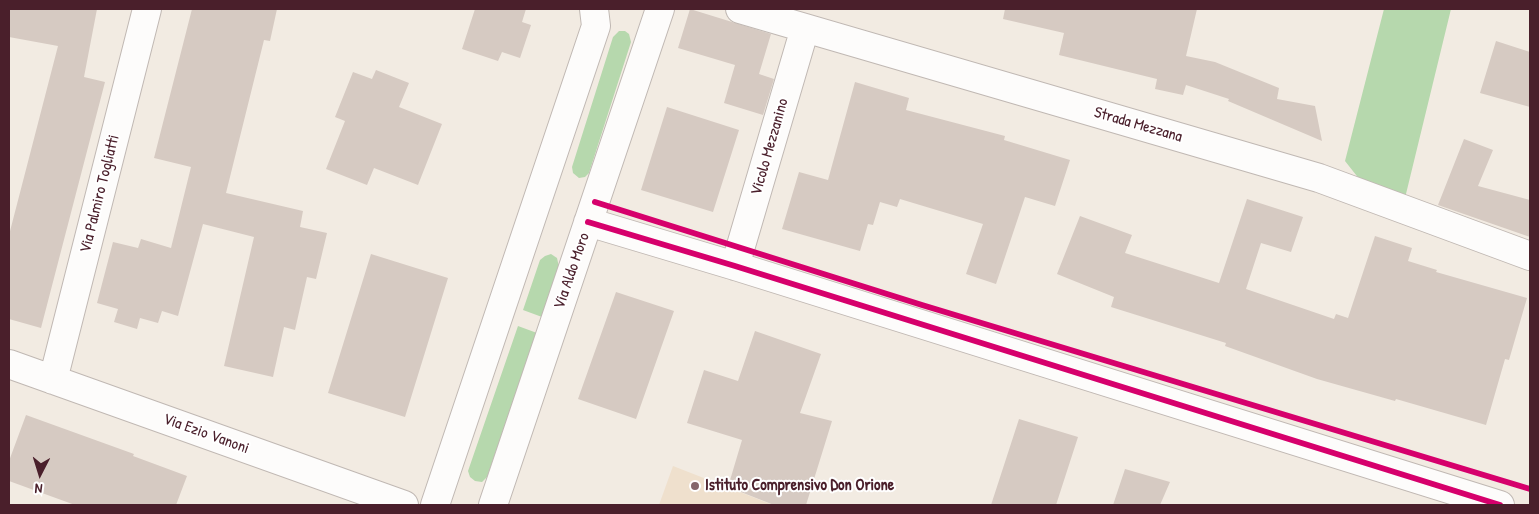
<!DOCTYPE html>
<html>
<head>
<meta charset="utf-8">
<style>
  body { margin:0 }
  #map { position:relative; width:1539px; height:514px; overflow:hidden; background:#f2ebe2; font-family:"Patrick Hand",sans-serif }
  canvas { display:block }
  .frame { position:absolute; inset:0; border:10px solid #4a1f2b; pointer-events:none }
  .north { position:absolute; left:15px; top:449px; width:50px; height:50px; -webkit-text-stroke:4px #fff; paint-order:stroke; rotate:185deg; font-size:14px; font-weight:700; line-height:20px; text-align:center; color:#4a1f2b }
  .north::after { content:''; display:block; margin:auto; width:18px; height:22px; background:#4a1f2b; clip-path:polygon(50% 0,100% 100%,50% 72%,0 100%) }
</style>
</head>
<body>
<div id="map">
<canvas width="1539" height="514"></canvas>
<div class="frame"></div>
<div class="north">N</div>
</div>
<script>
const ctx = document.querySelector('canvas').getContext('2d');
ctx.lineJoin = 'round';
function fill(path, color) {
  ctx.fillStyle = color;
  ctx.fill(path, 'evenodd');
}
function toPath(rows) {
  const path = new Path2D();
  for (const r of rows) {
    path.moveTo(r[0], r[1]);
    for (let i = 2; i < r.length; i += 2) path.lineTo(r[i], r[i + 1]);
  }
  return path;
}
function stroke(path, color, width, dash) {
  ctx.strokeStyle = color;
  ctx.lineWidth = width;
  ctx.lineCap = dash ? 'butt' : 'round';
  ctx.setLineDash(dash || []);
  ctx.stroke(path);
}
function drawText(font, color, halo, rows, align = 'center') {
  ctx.font = font + ' "Patrick Hand",sans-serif';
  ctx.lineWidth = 4;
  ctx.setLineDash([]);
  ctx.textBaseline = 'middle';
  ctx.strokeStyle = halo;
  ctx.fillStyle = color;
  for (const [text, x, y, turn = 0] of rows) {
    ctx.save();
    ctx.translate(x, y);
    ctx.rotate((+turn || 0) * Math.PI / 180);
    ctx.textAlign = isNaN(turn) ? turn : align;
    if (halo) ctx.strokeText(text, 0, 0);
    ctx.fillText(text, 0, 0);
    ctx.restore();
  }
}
const built = toPath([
  [673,466,773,505,659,505]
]);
const green = toPath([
  [1384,9,1451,9,1405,198,1360,180,1345,161],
  [619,31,625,31,629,34,631,42,589,173,585,177,579,178,573,173,572,167,613,37],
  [551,254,557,258,559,267,542,317,523,310,540,260,545,256],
  [518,326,537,333,487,477,482,482,475,481,470,477,468,471]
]);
const building = toPath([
  [9,9,97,9,84,77,105,82,41,328,9,319,9,235,58,46,9,37],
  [192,9,277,9,270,41,264,40,226,193,303,211,300,227,327,233,316,279,307,277,295,330,284,327,273,377,224,366,254,237,203,224,178,316,162,311,158,323,140,318,137,329,114,322,118,309,97,303,113,242,138,248,141,239,171,248,191,167,154,158],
  [475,9,526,9,522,22,531,25,520,58,502,52,498,61,462,49],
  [690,9,771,34,759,74,774,79,763,115,724,103,735,65,678,48],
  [1005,9,1197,9,1186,56,1215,62,1279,88,1277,99,1315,106,1322,141,1228,101,1229,99,1186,85,1183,95,1155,89,1157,79,1059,55,1064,33,1003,19],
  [1496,41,1530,52,1530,107,1480,93],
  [376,70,409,83,399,107,442,124,418,185,374,168,367,185,326,169,345,121,335,117,353,72,372,79],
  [855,82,909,98,906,110,1005,136,1004,140,1070,160,1055,206,1025,197,996,284,966,274,983,224,900,199,897,207,880,202,873,225,868,224,860,251,782,229,799,172,828,180],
  [667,107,739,130,713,212,641,190],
  [1464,139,1493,150,1478,186,1530,200,1530,237,1438,205],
  [1247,199,1303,217,1291,252,1261,243,1246,289,1334,319,1336,314,1348,318,1375,236,1412,248,1408,261,1437,270,1436,272,1527,298,1509,360,1505,359,1486,425,1396,399,1395,401,1317,379,1225,346,1226,343,1111,307,1114,297,1057,274,1080,216,1132,235,1125,253,1219,283],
  [371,254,448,278,405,417,328,393],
  [616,292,674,311,636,419,578,399],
  [755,331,821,354,800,413,832,421,806,505,774,505,728,487,742,440,687,423,704,370,738,381],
  [26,415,134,454,133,456,187,476,176,505,75,505,9,481,9,461],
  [1019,419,1078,437,1056,505,991,505],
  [1125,469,1170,482,1160,505,1113,505]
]);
const minor = toPath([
  [740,9,1319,178,1530,256],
  [588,222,735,266,1500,505],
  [735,266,805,28],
  [9,364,404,505],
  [53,380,147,9],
  [435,505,596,26,594,9],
  [493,505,660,9]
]);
const cycleway = toPath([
  [595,202,922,305,1530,489],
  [588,222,735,266,1500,505]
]);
const markers = [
  [695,486,5,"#85666b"]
];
const streetNames = [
  ["Strada Mezzana",1138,125,16],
  ["Vicolo Mezzanino",770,147,-74],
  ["Via Palmiro Togliatti",100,194,-76],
  ["Via Aldo Moro",572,271,-71],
  ["Via Ezio Vanoni",206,434,20]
];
const poiNames = [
  ["Istituto Comprensivo Don Orione",705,486]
];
fill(built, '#efe0cd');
fill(green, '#b6d8ad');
fill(building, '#d6cac2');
stroke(minor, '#c0b8b3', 30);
stroke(minor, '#fdfcfb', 28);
stroke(cycleway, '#d6006c', 6);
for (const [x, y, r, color] of markers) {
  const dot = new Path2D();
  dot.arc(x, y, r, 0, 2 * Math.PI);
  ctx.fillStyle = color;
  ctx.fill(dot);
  stroke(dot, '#fff', 2);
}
drawText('16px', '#4a1f2b', '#fff', streetNames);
drawText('bold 16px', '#4a1f2b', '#fff', poiNames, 'left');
</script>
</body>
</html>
